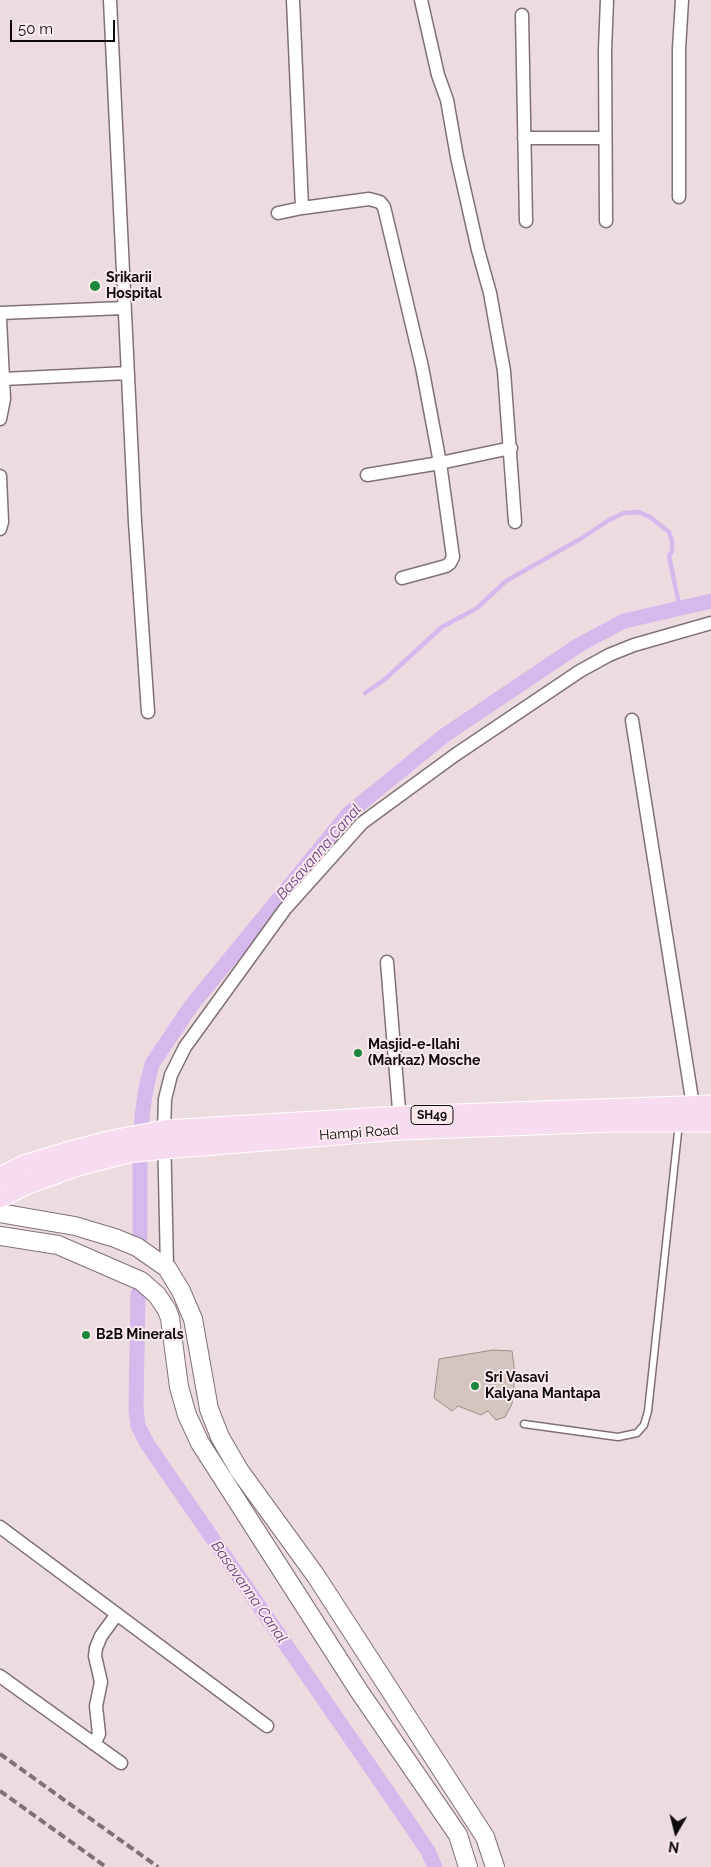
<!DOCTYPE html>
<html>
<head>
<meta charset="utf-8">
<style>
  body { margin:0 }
  #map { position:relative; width:711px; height:1867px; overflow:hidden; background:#eddcdf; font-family:Raleway,sans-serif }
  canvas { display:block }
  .north { position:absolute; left:651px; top:1807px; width:50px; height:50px; -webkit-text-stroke:4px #fae9ec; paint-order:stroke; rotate:188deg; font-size:14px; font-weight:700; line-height:20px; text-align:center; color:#0f0a0b }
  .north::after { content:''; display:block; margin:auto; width:18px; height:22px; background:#0f0a0b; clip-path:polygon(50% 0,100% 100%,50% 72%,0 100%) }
  .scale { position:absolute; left:10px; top:20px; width:105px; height:22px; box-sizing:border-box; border:2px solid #0f0a0b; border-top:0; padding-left:6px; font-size:15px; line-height:18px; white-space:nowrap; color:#0f0a0b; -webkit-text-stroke:4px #fae9ec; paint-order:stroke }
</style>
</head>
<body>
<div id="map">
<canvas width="711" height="1867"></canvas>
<div class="north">N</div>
<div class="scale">50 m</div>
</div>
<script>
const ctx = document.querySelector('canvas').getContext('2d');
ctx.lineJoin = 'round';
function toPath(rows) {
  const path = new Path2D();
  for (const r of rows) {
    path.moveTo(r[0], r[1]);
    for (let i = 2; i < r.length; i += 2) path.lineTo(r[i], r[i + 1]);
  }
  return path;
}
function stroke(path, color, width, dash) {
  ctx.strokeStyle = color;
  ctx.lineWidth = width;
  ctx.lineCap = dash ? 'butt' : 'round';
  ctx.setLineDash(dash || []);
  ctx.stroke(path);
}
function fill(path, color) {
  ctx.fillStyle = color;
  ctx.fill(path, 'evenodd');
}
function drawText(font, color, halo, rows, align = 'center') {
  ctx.font = font + ' Raleway,sans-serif';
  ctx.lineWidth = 4;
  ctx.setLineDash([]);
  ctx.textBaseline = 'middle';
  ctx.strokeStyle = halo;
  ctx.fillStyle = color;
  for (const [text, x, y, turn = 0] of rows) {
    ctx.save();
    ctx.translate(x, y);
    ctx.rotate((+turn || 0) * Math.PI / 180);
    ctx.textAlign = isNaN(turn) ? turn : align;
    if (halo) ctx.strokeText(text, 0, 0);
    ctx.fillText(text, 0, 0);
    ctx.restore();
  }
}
const stream = toPath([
  [365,693,384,680,442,627,477,608,506,581,582,538,609,520,624,513,639,512,650,517,669,532,672,541,672,551,669,556,680,609]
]);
const canal = toPath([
  [140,1237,140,1156,142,1116,146,1089,152,1064,191,1006,349,813,445,735,579,645,624,621,711,601],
  [138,1294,136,1409,138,1426,148,1445,407,1820,428,1851,435,1867]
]);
const building = toPath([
  [493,1350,512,1351,515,1374,512,1404,505,1417,496,1420,488,1411,481,1415,458,1406,452,1411,434,1398,439,1359,493,1350]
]);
const lane = toPath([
  [524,1424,618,1437,637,1433,644,1425,648,1411,679,1123]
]);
const street = toPath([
  [110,0,135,522,148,712],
  [421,0,438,75,447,100,457,157,478,250,490,293,504,371,515,522],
  [522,15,526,221],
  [524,138,605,138],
  [679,197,679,49,682,0],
  [302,208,369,199,380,202,384,207,422,367,440,463,453,557,450,563,446,566,402,578],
  [278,213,302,208,293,0],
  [606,221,605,50,607,0],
  [0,313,124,308],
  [0,319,4,399,0,419],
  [3,379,128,373],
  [367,475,440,463,511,448],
  [0,476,2,522,0,529],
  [632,720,694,1112],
  [387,962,400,1122],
  [167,1268,164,1130,165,1099,171,1075,185,1047,285,909,362,823,455,755,580,671,609,655,634,645,711,623],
  [0,1527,267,1726],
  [0,1676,121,1763],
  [94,1744,99,1734,96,1706,101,1682,95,1656,96,1648,101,1636,117,1614]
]);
const secondary = toPath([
  [0,1213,75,1226,115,1238,137,1247,167,1268,181,1291,193,1319,209,1409,220,1437,239,1470,316,1576,465,1806,485,1837,495,1867],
  [0,1236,58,1245,141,1281,157,1295,167,1310,170,1318,179,1387,187,1415,200,1443,359,1691,458,1835,468,1867]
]);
const primary = toPath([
  [0,1177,24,1165,66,1152,112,1140,164,1130,399,1116,711,1105],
  [0,1198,28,1184,78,1166,128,1153,165,1149,400,1130,616,1122,711,1122]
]);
const rail = toPath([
  [0,1754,158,1867],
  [0,1791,106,1867]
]);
const markers = [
  [95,286,6,"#1d873d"],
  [358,1053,5,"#1d873d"],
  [86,1335,5,"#1d873d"],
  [475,1386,5,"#1d873d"]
];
const shields = [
  [432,1115,42]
];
const shieldNames = [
  ["SH49",432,1115]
];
const poiNames = [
  ["Srikarii",106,278],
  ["Hospital",106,294],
  ["Masjid-e-Ilahi",368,1045],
  ["(Markaz) Mosche",368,1061],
  ["B2B Minerals",96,1335],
  ["Sri Vasavi",485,1378],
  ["Kalyana Mantapa",485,1394]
];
const streetNames = [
  ["Hampi Road",359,1133,-4]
];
const waterNames = [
  ["Basavanna Canal",319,852,-49],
  ["Basavanna Canal",249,1592,55]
];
stroke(stream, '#d5b8ec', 4.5);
stroke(canal, '#d5b8ec', 15);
fill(building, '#d4c5c1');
stroke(building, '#9b8d89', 1);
stroke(lane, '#807174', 9);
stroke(street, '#807174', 15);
stroke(secondary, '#807174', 20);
stroke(primary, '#fff', 21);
stroke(lane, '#fff', 6);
stroke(street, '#fff', 12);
stroke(secondary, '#fff', 18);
stroke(primary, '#f7dcef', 19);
stroke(rail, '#7d7274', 4, [8, 4]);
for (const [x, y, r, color] of markers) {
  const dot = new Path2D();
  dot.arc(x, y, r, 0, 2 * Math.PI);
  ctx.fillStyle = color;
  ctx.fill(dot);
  stroke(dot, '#fae9ec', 2);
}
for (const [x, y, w] of shields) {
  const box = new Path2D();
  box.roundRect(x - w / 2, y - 9.5, w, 19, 4);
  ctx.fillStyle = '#fae9ec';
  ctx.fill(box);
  stroke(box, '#0f0a0b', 1);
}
drawText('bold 12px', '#0f0a0b', null, shieldNames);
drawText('bold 14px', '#0f0a0b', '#fae9ec', poiNames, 'left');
drawText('14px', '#0f0a0b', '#fae9ec', streetNames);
drawText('italic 15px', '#664181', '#fae9ec', waterNames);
</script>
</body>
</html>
